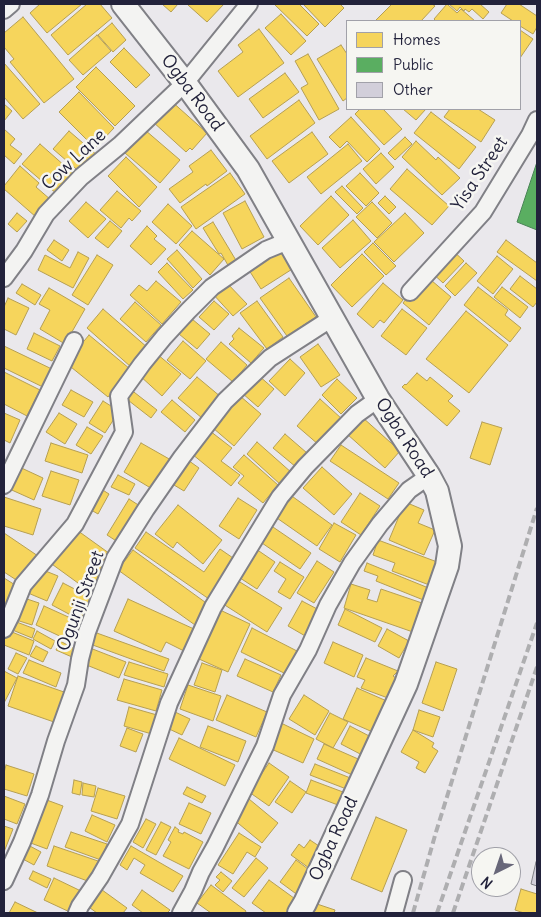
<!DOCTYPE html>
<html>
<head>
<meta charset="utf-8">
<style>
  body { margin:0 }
  #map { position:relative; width:541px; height:917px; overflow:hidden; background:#eae8ec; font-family:Delius,sans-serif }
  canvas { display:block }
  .frame { position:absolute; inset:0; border:5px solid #22223b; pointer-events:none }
  .legend { position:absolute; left:346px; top:20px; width:175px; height:90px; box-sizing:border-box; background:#f6f6f2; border:1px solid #a1a1a9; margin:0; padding:6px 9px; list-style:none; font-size:15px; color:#22223b }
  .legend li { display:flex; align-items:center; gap:10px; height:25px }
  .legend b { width:25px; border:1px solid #a1a1a9 }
  .north { position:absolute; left:471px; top:847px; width:50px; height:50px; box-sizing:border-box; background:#f6f6f2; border:1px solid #a1a1a9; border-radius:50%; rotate:221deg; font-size:14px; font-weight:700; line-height:20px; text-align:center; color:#22223b }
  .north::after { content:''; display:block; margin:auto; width:18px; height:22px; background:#686779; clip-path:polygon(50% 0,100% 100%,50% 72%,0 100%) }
</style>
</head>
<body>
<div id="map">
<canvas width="541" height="917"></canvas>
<div class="frame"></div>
<ul class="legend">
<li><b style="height:14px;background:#f6d55c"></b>Homes</li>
<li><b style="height:14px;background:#5aae61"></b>Public</li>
<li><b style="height:14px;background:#d2cfda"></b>Other</li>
</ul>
<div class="north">N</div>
</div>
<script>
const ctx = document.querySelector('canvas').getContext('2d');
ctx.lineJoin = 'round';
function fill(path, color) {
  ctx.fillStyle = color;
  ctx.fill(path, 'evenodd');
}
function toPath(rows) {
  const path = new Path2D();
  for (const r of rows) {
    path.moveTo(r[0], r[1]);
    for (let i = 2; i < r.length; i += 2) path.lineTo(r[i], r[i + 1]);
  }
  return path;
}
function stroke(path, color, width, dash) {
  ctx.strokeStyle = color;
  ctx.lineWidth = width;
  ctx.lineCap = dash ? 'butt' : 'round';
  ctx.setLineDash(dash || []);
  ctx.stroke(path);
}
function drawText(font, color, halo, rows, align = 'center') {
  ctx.font = font + ' Delius,sans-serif';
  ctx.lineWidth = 5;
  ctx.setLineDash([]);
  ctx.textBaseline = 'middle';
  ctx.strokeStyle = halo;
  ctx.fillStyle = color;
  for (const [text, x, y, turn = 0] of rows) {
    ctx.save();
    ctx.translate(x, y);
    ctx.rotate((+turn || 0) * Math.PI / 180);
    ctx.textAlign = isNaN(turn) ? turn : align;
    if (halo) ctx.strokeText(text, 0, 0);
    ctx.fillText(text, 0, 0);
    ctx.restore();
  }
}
const homes = toPath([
  [40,4,82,4,47,33,30,13,40,4],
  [87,4,100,4,112,18,68,55,51,35,87,4],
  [162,4,178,4,171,12,162,4],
  [189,4,224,4,207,22,188,5,189,4],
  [274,4,299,4,319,24,307,36,274,4],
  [303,4,340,4,344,8,325,27,303,4],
  [392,4,432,4,435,6,421,21,375,21,392,4],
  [447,4,457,13,461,9,475,21,436,21,434,19,447,4],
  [449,4,480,4,489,12,483,19,472,9,469,12,465,9,464,11,460,7,457,11,449,4],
  [507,4,519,4,537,16,537,27,533,34,520,26,520,21,513,21,501,13,507,4],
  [281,14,306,41,291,55,265,28,281,14],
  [23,17,74,79,44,103,10,62,14,59,4,47,4,33,23,17],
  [112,23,126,40,113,52,98,35,112,23],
  [259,29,284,63,238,97,218,71,243,52,238,45,259,29],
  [520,30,533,39,520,58,520,30],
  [97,35,111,51,83,75,69,60,97,35],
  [341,45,347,54,347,98,343,101,317,59,341,45],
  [124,48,150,75,136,88,110,62,124,48],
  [308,54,339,109,319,120,301,88,308,84,295,61,308,54],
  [4,63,40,104,23,119,4,97,4,63],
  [96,67,135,106,115,126,76,87,96,67],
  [285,73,299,92,263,118,249,99,285,73],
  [79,92,114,128,95,148,59,112,79,92],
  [170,100,207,133,192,150,190,148,186,152,152,121,170,100],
  [299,100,315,123,267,159,250,136,299,100],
  [4,104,12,111,4,121,4,104],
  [360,109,383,109,402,129,384,145,355,114,360,109],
  [403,109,426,109,416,120,403,109],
  [450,109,478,109,495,120,481,142,444,117,450,109],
  [431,112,476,147,459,169,414,133,431,112],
  [351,117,380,149,367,162,347,141,340,148,329,137,351,117],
  [4,129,15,139,10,145,22,154,14,164,4,155,4,129],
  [145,130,180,160,160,183,125,153,145,130],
  [69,131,98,156,82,174,53,149,69,131],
  [312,132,328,154,289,183,272,161,312,132],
  [405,137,412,144,395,160,388,153,405,137],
  [416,141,436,160,438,157,460,178,442,195,402,157,416,141],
  [40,144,74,174,57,194,22,164,40,144],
  [348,144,362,161,321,194,307,177,348,144],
  [211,150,227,171,207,186,206,184,180,203,169,189,193,172,189,166,211,150],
  [381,153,394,167,376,184,363,169,381,153],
  [126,157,157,187,139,207,108,176,126,157],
  [20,166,39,183,36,187,51,200,36,217,4,189,4,186,20,166],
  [407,169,449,206,432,225,390,189,407,169],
  [230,173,245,194,196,229,181,207,230,173],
  [360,173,379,193,366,206,346,186,360,173],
  [342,186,363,208,357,214,335,192,342,186],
  [117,191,141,211,132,221,129,218,121,228,100,210,117,191],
  [331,196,349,215,318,245,300,226,331,196],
  [385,196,396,207,389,214,378,203,385,196],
  [245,201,264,237,242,249,223,213,245,201],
  [86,202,106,219,88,238,69,221,86,202],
  [372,202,392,223,377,238,356,217,372,202],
  [168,204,192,226,176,244,152,222,168,204],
  [17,213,27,221,17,232,8,224,17,213],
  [405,213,424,233,394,262,374,242,405,213],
  [353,220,371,241,340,268,322,248,353,220],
  [110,221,122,231,108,248,95,238,110,221],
  [213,222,237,262,229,267,221,253,219,254,203,228,213,222],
  [147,226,157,236,154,239,166,249,151,265,130,246,147,226],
  [192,231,224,259,210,275,179,245,192,231],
  [54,240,69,250,62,261,47,250,54,240],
  [506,240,537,263,537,281,497,252,506,240],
  [373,243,396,266,386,275,364,252,373,243],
  [283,244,297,266,261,289,247,267,283,244],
  [451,249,464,261,443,283,430,271,451,249],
  [177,250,202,279,193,288,167,259,177,250],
  [78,252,89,258,73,288,38,270,45,255,70,268,78,252],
  [362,254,384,276,352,307,331,285,362,254],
  [97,255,113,265,88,305,72,295,97,255],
  [497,256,513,269,493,294,477,281,497,256],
  [167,263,193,290,183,299,158,272,167,263],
  [466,263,477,273,455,296,445,286,466,263],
  [425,275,451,297,429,325,403,303,425,275],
  [520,276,537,289,537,302,533,307,510,289,520,276],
  [289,278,316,317,287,336,260,298,289,278],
  [156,281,181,302,162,324,130,295,139,285,147,291,156,281],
  [225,281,247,304,233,316,212,293,225,281],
  [383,283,403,300,384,323,380,320,373,328,357,314,383,283],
  [22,284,41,295,35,305,16,293,22,284],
  [478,287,508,310,505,315,521,328,510,342,464,305,478,287],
  [502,287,528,307,520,318,494,297,502,287],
  [49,288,85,309,65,344,40,329,50,310,39,304,49,288],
  [8,298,29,308,16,335,4,329,4,307,8,298],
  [214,301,229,314,214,330,199,317,214,301],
  [257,301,283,337,267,349,240,313,257,301],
  [135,302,161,325,146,342,120,319,135,302],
  [103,309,148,348,131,367,87,328,103,309],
  [402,309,427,328,406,355,381,336,402,309],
  [466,311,508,345,469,393,426,359,466,311],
  [192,319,210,334,197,349,179,334,192,319],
  [239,328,264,348,251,363,229,344,234,339,232,336,239,328],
  [34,333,60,346,52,361,27,349,34,333],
  [89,335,130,369,108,397,66,363,89,335],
  [183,341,206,361,190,379,167,360,183,341],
  [221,342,247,365,233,382,206,359,221,342],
  [318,344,340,375,321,387,300,357,318,344],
  [4,346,56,371,47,389,4,368,4,346],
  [157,354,181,374,162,396,139,375,157,354],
  [290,359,305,373,285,396,269,381,290,359],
  [4,372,40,390,27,416,4,404,4,372],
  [417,373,427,381,430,377,453,396,448,401,460,411,447,426,402,387,405,384,406,385,417,373],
  [258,375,274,389,258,407,242,393,258,375],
  [197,377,221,397,202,418,178,398,197,377],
  [337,379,357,398,341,414,322,395,337,379],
  [130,389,157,410,151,418,124,397,130,389],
  [71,390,93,402,84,417,62,405,71,390],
  [240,396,261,414,234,446,213,428,240,396],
  [320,399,342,419,319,445,297,426,320,399],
  [172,400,195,420,185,432,161,412,172,400],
  [103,401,119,411,105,433,89,423,103,401],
  [4,413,20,420,10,443,4,440,4,413],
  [59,413,77,424,65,444,46,432,59,413],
  [362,417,400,451,385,468,347,434,362,417],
  [482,422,502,428,490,465,470,458,482,422],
  [87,427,103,436,91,454,76,445,87,427],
  [210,431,232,448,221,461,240,475,231,486,192,454,210,431],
  [285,434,307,453,296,467,273,448,285,434],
  [257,442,292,473,281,485,247,454,257,442],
  [51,443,88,455,82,473,45,461,51,443],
  [141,443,171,460,154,490,124,472,141,443],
  [341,445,399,483,388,499,330,461,341,445],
  [244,455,278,485,263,503,238,483,244,476,233,467,244,455],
  [185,458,199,468,184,491,169,482,185,458],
  [15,465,43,478,34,500,5,487,15,465],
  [322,467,352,494,334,515,303,488,322,467],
  [51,471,79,480,70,505,42,496,51,471],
  [118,475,135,484,129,495,111,487,118,475],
  [98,487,109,494,98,514,86,507,98,487],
  [360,493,380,506,361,535,341,522,360,493],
  [289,494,332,525,317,546,274,516,289,494],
  [4,497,41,509,33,535,4,526,4,497],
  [238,498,257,510,239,539,219,526,238,498],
  [129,499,143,508,121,544,107,535,129,499],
  [405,502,424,510,418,523,435,530,424,555,389,540,405,502],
  [178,505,222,540,203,564,177,542,173,548,155,534,178,505],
  [334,523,356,535,340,562,319,549,334,523],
  [270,525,311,553,300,569,259,541,270,525],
  [74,528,113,556,89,591,49,562,74,528],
  [146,532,204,572,220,549,236,560,209,599,135,548,146,532],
  [4,533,38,556,21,583,4,572,4,533],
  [378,540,440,563,432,586,392,571,395,563,373,555,378,540],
  [256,549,275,562,257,589,237,576,256,549],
  [133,550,209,605,195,625,118,570,133,550],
  [317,561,334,572,314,603,297,593,317,561],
  [280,562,304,577,290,599,278,592,286,579,274,571,280,562],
  [367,563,431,589,426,601,376,581,378,576,364,571,367,563],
  [38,568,58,576,47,601,28,593,38,568],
  [4,578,20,588,4,614,4,578],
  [235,579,282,608,267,632,220,602,235,579],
  [63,583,92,598,80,620,52,605,63,583],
  [351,584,370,590,367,599,377,602,381,589,422,603,413,632,344,608,351,584],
  [21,597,39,603,32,625,13,619,21,597],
  [128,599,194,629,184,651,166,642,161,652,114,631,128,599],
  [302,601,321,611,307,637,288,626,302,601],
  [44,606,75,620,66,639,36,625,44,606],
  [345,609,382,628,375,642,338,625,345,609],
  [220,610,250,624,228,672,199,659,220,610],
  [14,621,35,629,32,638,10,629,14,621],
  [252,628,297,651,286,674,241,652,252,628],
  [387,629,409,641,399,658,378,646,387,629],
  [7,630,34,641,29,655,4,645,4,639,7,630],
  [37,631,55,641,51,649,33,639,37,631],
  [94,632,169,659,164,671,90,644,94,632],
  [60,641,75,649,72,657,56,650,60,641],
  [333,642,363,655,354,677,324,663,333,642],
  [36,646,48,652,43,662,30,656,36,646],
  [90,648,126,662,119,678,84,664,90,648],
  [16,653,27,658,18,674,8,669,16,653],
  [366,658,398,671,393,676,396,678,388,698,361,688,365,680,357,677,366,658],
  [245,659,281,675,273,692,237,676,245,659],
  [29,660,61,673,56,687,23,673,29,660],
  [129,662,168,674,164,687,124,675,129,662],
  [436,662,457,669,443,711,422,703,436,662],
  [202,663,222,670,215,692,194,685,202,663],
  [4,671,17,678,4,703,4,671],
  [18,676,64,692,54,722,8,706,18,676],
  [124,679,162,690,156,711,117,700,124,679],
  [188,685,221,696,213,721,180,709,188,685],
  [357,688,389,702,375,733,343,719,357,688],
  [227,695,267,712,256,737,216,720,227,695],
  [304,695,329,711,315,735,289,719,304,695],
  [129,707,157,715,152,734,124,726,129,707],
  [419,710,440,717,433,737,413,730,419,710],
  [175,712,190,719,182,735,167,728,175,712],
  [330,713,348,722,333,748,316,739,330,713],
  [281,723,314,739,303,763,269,748,281,723],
  [208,726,246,741,238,762,200,747,208,726],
  [350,726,373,738,364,756,341,744,350,726],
  [127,728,143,734,136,752,120,746,127,728],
  [413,730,434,743,432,747,438,751,425,773,416,768,419,762,401,752,413,730],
  [179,738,235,765,225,786,169,759,179,738],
  [324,744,365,762,359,778,317,759,324,744],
  [269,763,289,777,269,806,249,792,269,763],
  [315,764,353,779,349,790,310,775,315,764],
  [6,765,34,774,27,796,4,789,4,773,6,765],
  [74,780,82,782,80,795,72,793,74,780],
  [311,780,343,792,338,805,306,793,311,780],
  [290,781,306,792,292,813,275,802,290,781],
  [83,783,96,786,94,797,82,795,83,783],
  [187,787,206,796,202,803,183,794,187,787],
  [98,788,125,796,117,819,91,811,98,788],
  [4,796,25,804,17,824,4,819,4,796],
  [44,799,63,806,47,849,28,842,44,799],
  [249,799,278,823,262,843,233,819,249,799],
  [189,803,211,813,201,834,179,824,189,803],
  [92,815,115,825,107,842,85,831,92,815],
  [376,817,407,830,382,892,351,879,376,817],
  [146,819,156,824,143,848,133,842,146,819],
  [161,822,171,827,156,855,146,850,161,822],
  [4,826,13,829,4,852,4,826],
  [175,827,179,830,178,832,183,834,184,832,203,842,189,869,163,856,171,842,168,840,175,827],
  [71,832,107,844,101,860,65,847,71,832],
  [239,833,261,847,255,857,247,852,233,874,218,865,239,833],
  [310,840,322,848,316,873,291,855,299,844,304,848,310,840],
  [28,845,41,852,34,865,21,858,28,845],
  [54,846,101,862,93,883,47,866,54,846],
  [131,846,183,876,173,892,140,873,145,865,134,858,127,870,120,865,131,846],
  [256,858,268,868,244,897,232,888,256,858],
  [296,860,316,875,299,896,280,882,296,860],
  [33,871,51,879,47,888,29,879,33,871],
  [221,872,232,881,223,892,215,885,220,880,216,877,221,872],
  [54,878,83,892,72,913,44,900,54,878],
  [269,880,298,901,289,913,266,913,252,903,269,880],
  [211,885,246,911,245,913,211,913,197,903,211,885],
  [98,887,127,908,123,913,97,913,86,905,98,887],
  [521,889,537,894,537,913,524,913,515,910,521,889],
  [142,890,170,910,167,913,143,913,132,905,142,890],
  [15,902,38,913,9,913,15,902],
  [317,904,335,910,334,913,314,913,317,904]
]);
const public = toPath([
  [537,162,537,230,517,222,537,162]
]);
const building = toPath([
  [536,862,537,862,537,886,531,884,536,862]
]);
const minor = toPath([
  [4,10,11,4],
  [4,278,24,251,46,214,81,177,120,145,185,83,249,4],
  [410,292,483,212,530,135,537,120],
  [4,485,74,341],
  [4,629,11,615,23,585,75,524,124,432,119,396,142,364,164,337,188,311,212,287,266,250,288,241],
  [4,881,22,842,40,795,56,741,76,685,80,659,87,632,115,558,146,509,182,457,225,401,270,358,332,318],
  [77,913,80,906,100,877,130,824,169,703,213,607,280,497,305,467,357,414,378,399],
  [181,913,193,891,201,872,215,847,265,746,282,695,308,650,328,605,352,563,380,524,409,490,429,476],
  [394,913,403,880]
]);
const secondary = toPath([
  [123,4,185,83,248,169,378,399,429,476,437,491,450,546,447,566,406,684,305,903,299,913]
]);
const rail = toPath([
  [413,913,436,832,537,508],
  [437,913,537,623],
  [453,913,537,667]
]);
const streetNames = [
  ["Ogba Road",192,93,53],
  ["Cow Lane",74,160,-43],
  ["Yisa Street",480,174,-56],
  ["Ogba Road",404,438,57],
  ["Ogunji Street",81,601,-70],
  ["Ogba Road",334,839,-65]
];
fill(homes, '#f6d55c');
stroke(homes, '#b69f52', 1);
fill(public, '#5aae61');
stroke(public, '#498456', 1);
fill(building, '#d2cfda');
stroke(building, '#808086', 1);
stroke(minor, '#808086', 20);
stroke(secondary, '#808086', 26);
stroke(minor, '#f3f3f2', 16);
stroke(secondary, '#f3f3f2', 22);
stroke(rail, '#aeaeb0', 4, [8, 4]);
drawText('18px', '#22223b', '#f6f6f2', streetNames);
</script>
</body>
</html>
